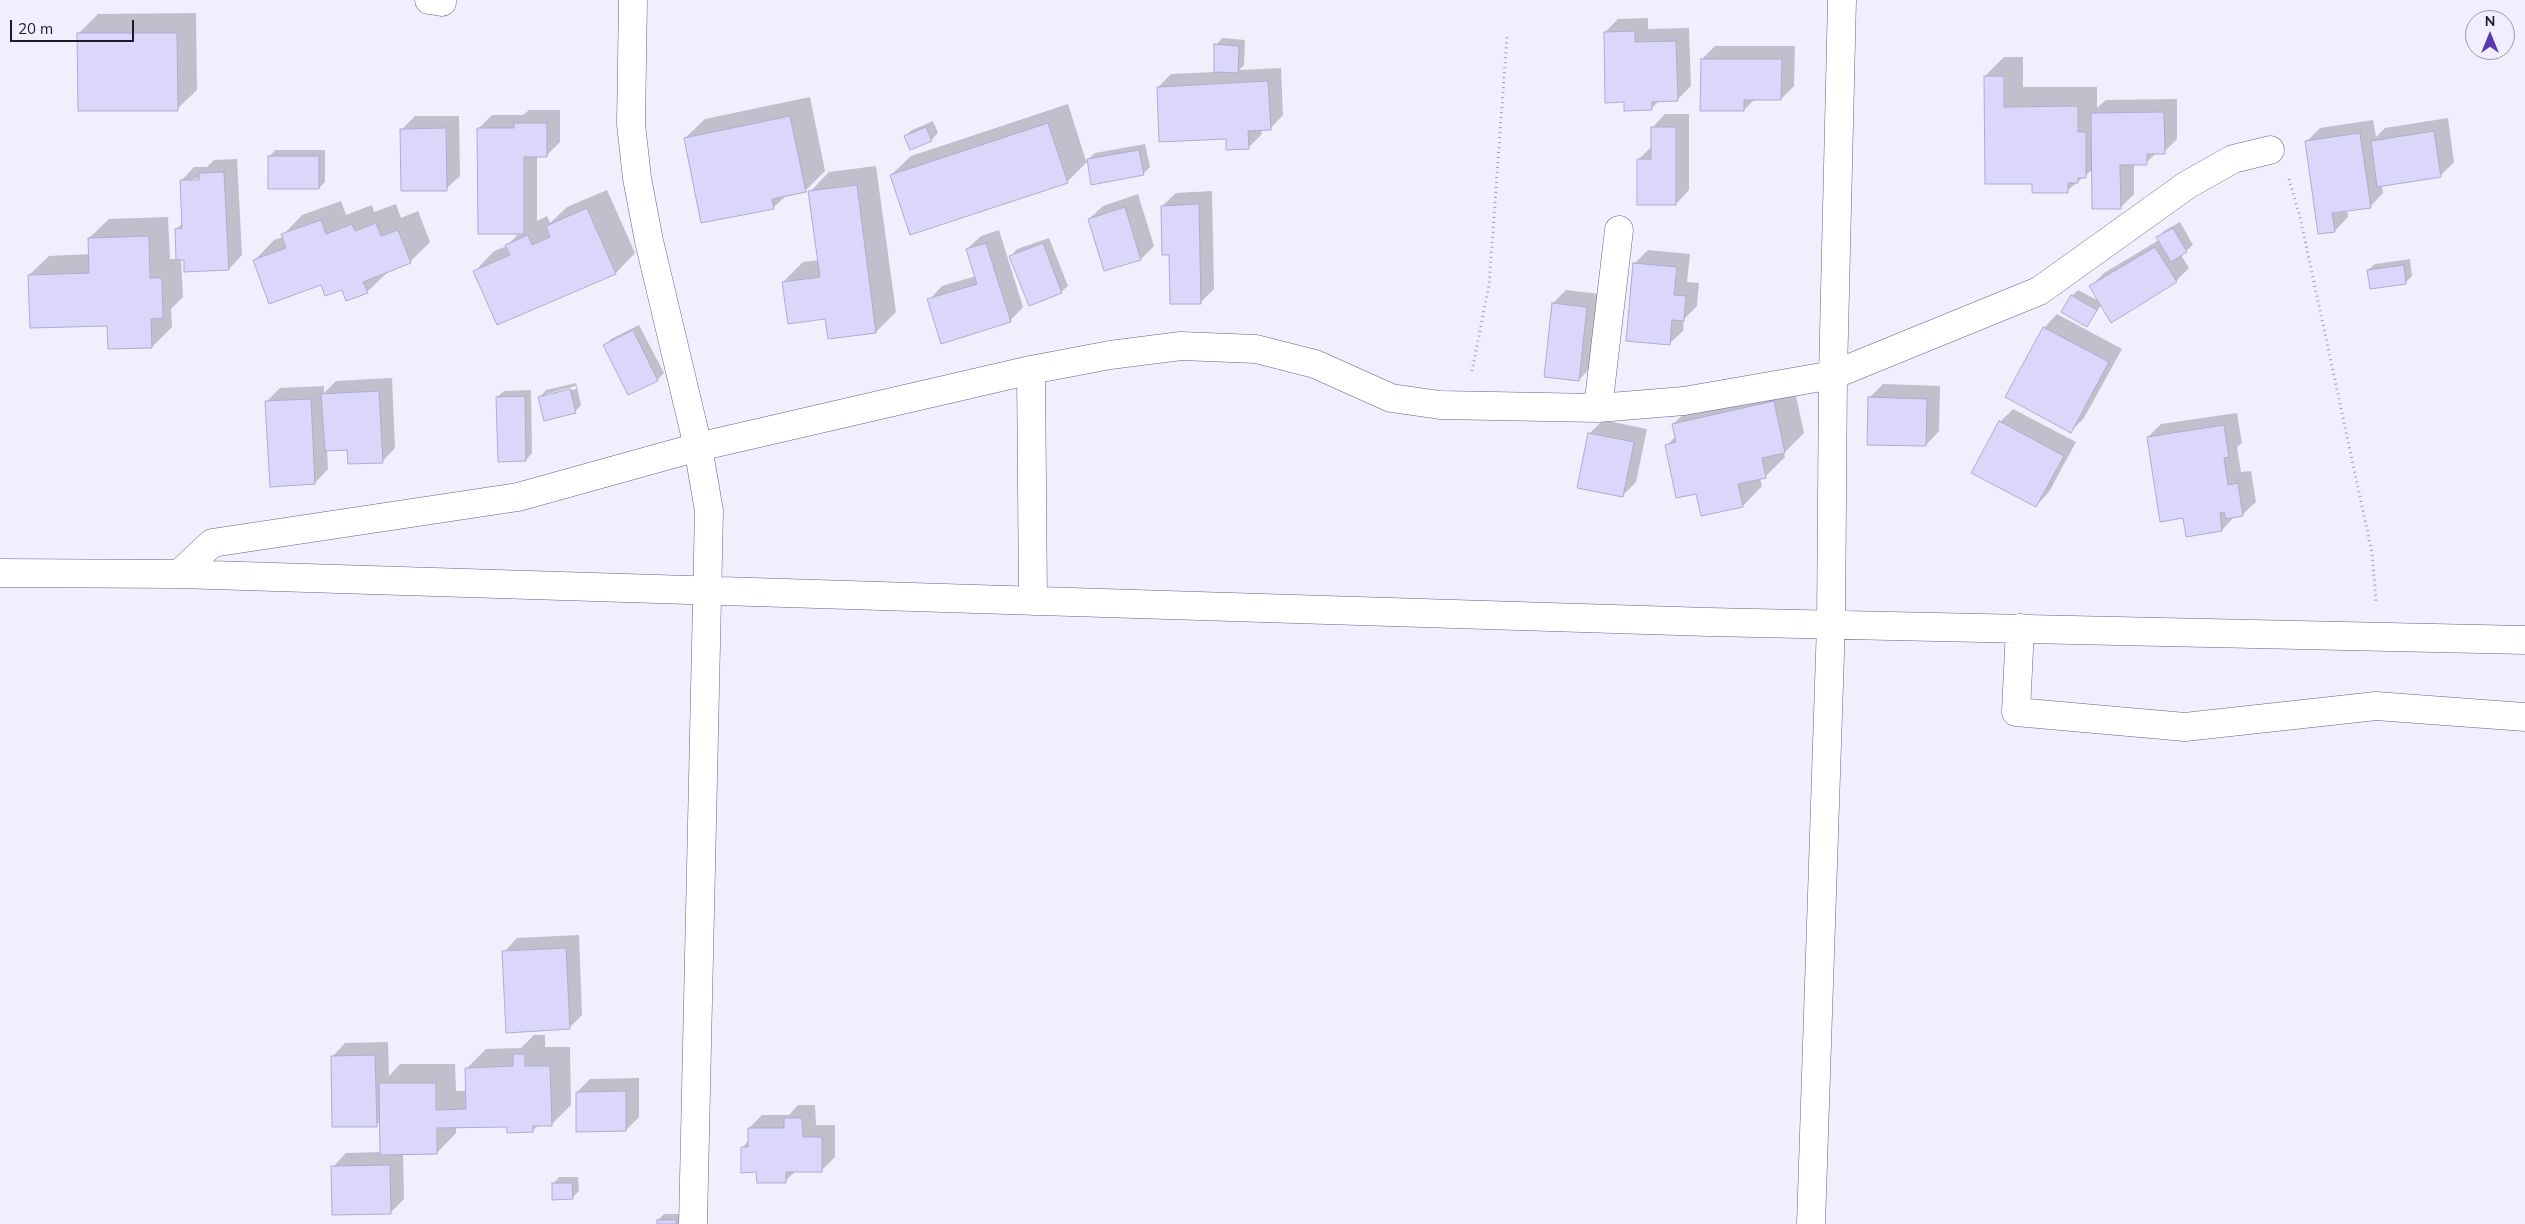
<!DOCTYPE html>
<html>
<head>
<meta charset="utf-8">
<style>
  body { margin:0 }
  #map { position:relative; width:2525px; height:1224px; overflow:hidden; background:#f1effe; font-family:Mulish,sans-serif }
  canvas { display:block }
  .north { position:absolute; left:2465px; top:10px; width:50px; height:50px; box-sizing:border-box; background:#f1effe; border:1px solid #9c9aa8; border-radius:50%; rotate:0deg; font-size:14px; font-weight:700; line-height:20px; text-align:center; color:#1c1b28 }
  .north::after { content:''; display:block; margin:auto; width:18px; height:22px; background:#5a38b0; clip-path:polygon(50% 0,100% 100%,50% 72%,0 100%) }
  .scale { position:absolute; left:10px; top:20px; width:124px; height:22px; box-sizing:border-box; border:2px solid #1c1b28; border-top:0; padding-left:6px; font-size:15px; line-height:18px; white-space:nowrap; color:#1c1b28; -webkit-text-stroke:4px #f1effe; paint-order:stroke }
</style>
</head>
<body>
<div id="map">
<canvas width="2525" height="1224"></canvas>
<div class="north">N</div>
<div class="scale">20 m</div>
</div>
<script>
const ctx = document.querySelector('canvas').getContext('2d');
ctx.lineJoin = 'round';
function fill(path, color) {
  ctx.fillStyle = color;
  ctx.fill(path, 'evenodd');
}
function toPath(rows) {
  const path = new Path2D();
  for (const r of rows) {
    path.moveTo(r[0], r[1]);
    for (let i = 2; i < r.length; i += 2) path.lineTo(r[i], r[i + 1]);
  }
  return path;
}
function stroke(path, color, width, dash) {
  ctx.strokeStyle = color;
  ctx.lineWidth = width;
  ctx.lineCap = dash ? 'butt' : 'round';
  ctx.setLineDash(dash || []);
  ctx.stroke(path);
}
const shadow = toPath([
  [196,13,197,90,177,109,78,34,98,14],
  [1648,18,1648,29,1689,28,1691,86,1677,100,1660,100,1651,109,1625,101,1605,32,1618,19],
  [1222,38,1245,40,1244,65,1239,70,1281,68,1283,115,1270,129,1261,129,1262,134,1248,148,1227,137,1158,87,1171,74,1215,72,1216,45],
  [1715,46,1795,46,1794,86,1781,99,1755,99,1744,110,1702,59],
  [2004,57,2023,57,2023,87,2097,87,2097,108,2106,100,2177,99,2177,139,2164,152,2157,152,2146,163,2134,164,2134,194,2120,208,2093,169,2067,191,2033,183,1985,76],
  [810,97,825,171,805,191,787,195,773,208,685,138,705,119],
  [1068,104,1086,161,1095,153,1145,144,1150,167,1143,174,1088,161,1067,182,891,175,911,156],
  [529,110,560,110,560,142,546,156,537,156,537,221,547,216,550,223,567,207,607,190,635,253,616,273,498,324,475,271,494,251,507,246,519,233,478,129,492,115,523,115],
  [1665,114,1689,114,1689,190,1676,204,1638,160,1652,146,1652,128],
  [415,116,459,116,460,176,446,189,401,130],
  [2448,118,2454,162,2440,176,2382,185,2383,193,2370,207,2347,209,2348,217,2335,231,2307,141,2320,128,2373,120,2376,137,2385,128],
  [933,121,938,133,931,140,905,136,912,130],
  [275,150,325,150,325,182,319,188,269,157],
  [237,159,242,255,229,269,181,258,183,297,171,309,172,327,152,347,29,275,49,256,90,254,89,238,109,219,168,217,170,259,177,259,176,229,183,223,181,181,194,167,207,167,214,160],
  [206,178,206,181,193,181,193,179],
  [876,166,896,312,876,332,826,318,783,282,803,262,819,260,810,192,829,172],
  [1212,191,1214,289,1201,302,1170,254,1162,206,1176,193],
  [1138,194,1154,246,1141,259,1089,219,1103,206],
  [341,201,346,215,372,205,374,212,396,204,401,218,418,211,430,242,410,262,387,273,367,292,322,283,255,260,274,240,283,237,283,235,302,215],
  [2180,222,2193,245,2181,255,2189,268,2176,281,2101,305,2087,326,2072,296,2078,290,2099,301,2090,287,2104,273,2159,240,2158,237,2164,231],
  [999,230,1023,307,1010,321,929,300,942,286,976,276,967,249,981,236],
  [1049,238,1068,286,1061,292,1011,256,1017,249],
  [1648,250,1690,254,1687,282,1699,283,1697,306,1684,319,1683,331,1669,344,1634,264],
  [2410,259,2412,276,2405,283,2368,270,2375,264],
  [1566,290,1600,294,1592,366,1579,380,1553,303],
  [2057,314,2122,349,2084,418,2071,431,2044,328],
  [639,325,664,373,657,380,604,346,611,339],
  [392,378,395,448,382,462,348,449,327,449,328,469,315,483,266,402,280,388,324,386,324,393,336,381],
  [1793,382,1804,433,1784,453,1785,457,1765,477,1760,478,1762,486,1743,506,1697,492,1666,446,1676,436,1673,424,1693,405],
  [576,383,581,405,575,412,540,397,546,390],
  [576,386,576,389,546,396,546,394],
  [1883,384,1940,386,1939,431,1926,445,1869,398],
  [531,390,532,453,526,460,497,397,504,391],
  [2013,409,2076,442,2049,492,2036,506,2000,422],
  [2237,413,2242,443,2237,447,2241,472,2251,471,2256,502,2242,515,2235,516,2222,530,2184,517,2148,437,2161,424],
  [1603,420,1647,429,1636,482,1622,496,1590,433],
  [579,935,582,1015,569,1028,504,952,517,938],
  [534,1035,545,1035,545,1047,570,1047,571,1105,551,1125,539,1125,532,1131,508,1125,456,1126,456,1133,437,1153,403,1153,404,1199,390,1213,333,1167,346,1153,382,1152,381,1120,376,1125,332,1057,345,1043,388,1042,389,1076,400,1064,455,1064,456,1091,467,1091,467,1068,486,1049,521,1048],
  [639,1078,639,1117,626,1130,577,1092,590,1079],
  [798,1105,815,1105,816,1125,835,1125,835,1157,822,1170,796,1171,785,1181,758,1171,742,1148,749,1140,749,1128,762,1115,789,1115],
  [559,1177,578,1177,579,1191,572,1198,553,1184],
  [664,1214,682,1214,682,1224,658,1224,658,1220]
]);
const building = toPath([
  [1635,31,1635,42,1676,41,1678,101,1652,102,1652,110,1624,111,1624,102,1605,103,1604,32,1635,31],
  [77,33,177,33,178,111,78,111,77,33],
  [1214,44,1239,46,1238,73,1214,72,1214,44],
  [1701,59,1782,59,1781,100,1744,100,1744,111,1700,111,1701,59],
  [1984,76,2004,76,2004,107,2078,106,2078,132,2086,132,2086,178,2078,178,2078,183,2068,183,2068,193,2032,193,2032,184,1985,184,1984,76],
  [1268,81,1271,130,1248,131,1249,149,1226,150,1226,139,1159,142,1157,87,1268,81],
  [2164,112,2165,154,2147,154,2147,165,2120,165,2121,209,2092,209,2091,113,2164,112],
  [790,116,806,192,772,199,774,209,701,223,684,138,790,116],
  [514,123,547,123,547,157,524,157,524,234,478,234,477,128,514,128,514,123],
  [1048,123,1068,183,910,235,890,175,1048,123],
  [926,127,932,141,910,150,904,136,926,127],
  [1651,127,1676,127,1676,205,1637,205,1637,159,1651,159,1651,127],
  [446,128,447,191,401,191,400,129,446,128],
  [2434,131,2441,177,2377,187,2371,141,2434,131],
  [2360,133,2371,208,2332,213,2335,232,2318,234,2305,141,2360,133],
  [1139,150,1144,175,1091,185,1087,159,1139,150],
  [268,156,319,156,319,189,268,189,268,156],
  [224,172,229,270,184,272,184,260,176,260,175,229,182,228,180,180,199,180,199,173,224,172],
  [857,185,876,333,828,339,825,319,788,324,782,282,820,277,808,191,857,185],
  [1199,204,1201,304,1170,304,1169,255,1162,255,1161,206,1199,204],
  [1125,207,1141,260,1104,271,1088,219,1125,207],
  [587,208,616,274,497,325,473,271,510,255,505,245,528,235,532,245,550,237,546,226,587,208],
  [321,220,326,234,352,224,355,231,376,223,381,236,398,230,411,263,363,282,368,293,346,301,342,290,325,296,321,285,269,304,253,260,286,248,281,234,321,220],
  [2173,228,2187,252,2171,262,2156,237,2173,228],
  [149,236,150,278,162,278,163,318,151,319,152,348,108,349,107,326,30,328,28,275,89,273,88,238,149,236],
  [986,243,1011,322,941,344,927,299,977,284,966,249,986,243],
  [1043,243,1062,293,1029,306,1009,256,1043,243],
  [2155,247,2177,282,2111,323,2089,286,2155,247],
  [1633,263,1677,267,1674,295,1686,296,1684,321,1672,320,1670,345,1626,341,1633,263],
  [2404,265,2406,284,2370,289,2367,270,2404,265],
  [2071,295,2097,310,2087,327,2061,312,2071,295],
  [1552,303,1587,307,1579,381,1544,377,1552,303],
  [2043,327,2109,362,2071,433,2005,397,2043,327],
  [633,330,658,381,628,395,603,345,633,330],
  [570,389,576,413,544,421,538,397,570,389],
  [379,391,383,463,348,464,347,450,325,451,321,394,379,391],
  [525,396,526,461,498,462,496,397,525,396],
  [1868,397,1927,399,1926,446,1867,445,1868,397],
  [311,399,315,484,270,487,265,401,311,399],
  [1774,401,1785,453,1762,458,1766,478,1738,484,1743,507,1701,516,1696,494,1676,498,1665,445,1676,442,1672,424,1774,401],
  [1999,421,2064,456,2036,507,1971,473,1999,421],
  [2224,425,2229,457,2224,458,2228,485,2238,483,2243,516,2226,519,2224,512,2220,513,2222,531,2186,537,2183,518,2160,522,2147,437,2224,425],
  [1588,433,1634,442,1623,497,1577,488,1588,433],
  [566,948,570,1029,506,1033,502,951,566,948],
  [513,1054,525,1054,525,1066,550,1066,552,1126,533,1126,533,1132,507,1133,507,1127,437,1128,437,1154,380,1155,379,1083,436,1083,436,1110,466,1109,465,1068,513,1066,513,1054],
  [375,1055,377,1127,332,1127,331,1056,375,1055],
  [626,1091,626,1131,576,1132,576,1092,626,1091],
  [784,1118,802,1118,803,1137,822,1137,822,1172,786,1172,786,1183,757,1183,756,1172,741,1173,741,1147,748,1147,748,1128,784,1128,784,1118],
  [390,1165,391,1214,332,1215,331,1166,390,1165],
  [552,1183,572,1183,573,1199,552,1200,552,1183],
  [657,1220,676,1220,676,1224,657,1224,657,1220]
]);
const path = toPath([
  [2289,179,2300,217,2372,553,2376,601],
  [1472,371,1489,285,1507,37]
]);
const minor = toPath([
  [429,0,442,2],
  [633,0,631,124,637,178,649,241,698,447,709,511,693,1224],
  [1031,370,1033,601],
  [1598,408,1619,230],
  [0,573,179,574,1709,622,2525,640],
  [179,574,212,543,518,497,698,447,1031,370,1110,355,1181,346,1256,349,1315,364,1391,398,1440,405,1598,408,1684,401,1833,375,2039,291,2187,185,2233,159,2270,150],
  [2020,628,2016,712,2185,727,2376,706,2525,717],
  [1811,1224,1831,624,1833,375,1842,0]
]);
fill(shadow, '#0003');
fill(building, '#dbd7fb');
stroke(building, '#afabce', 1);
stroke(minor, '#666282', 29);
stroke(path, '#9f9eac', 3, [1, 4]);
stroke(minor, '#fff', 28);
</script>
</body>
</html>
